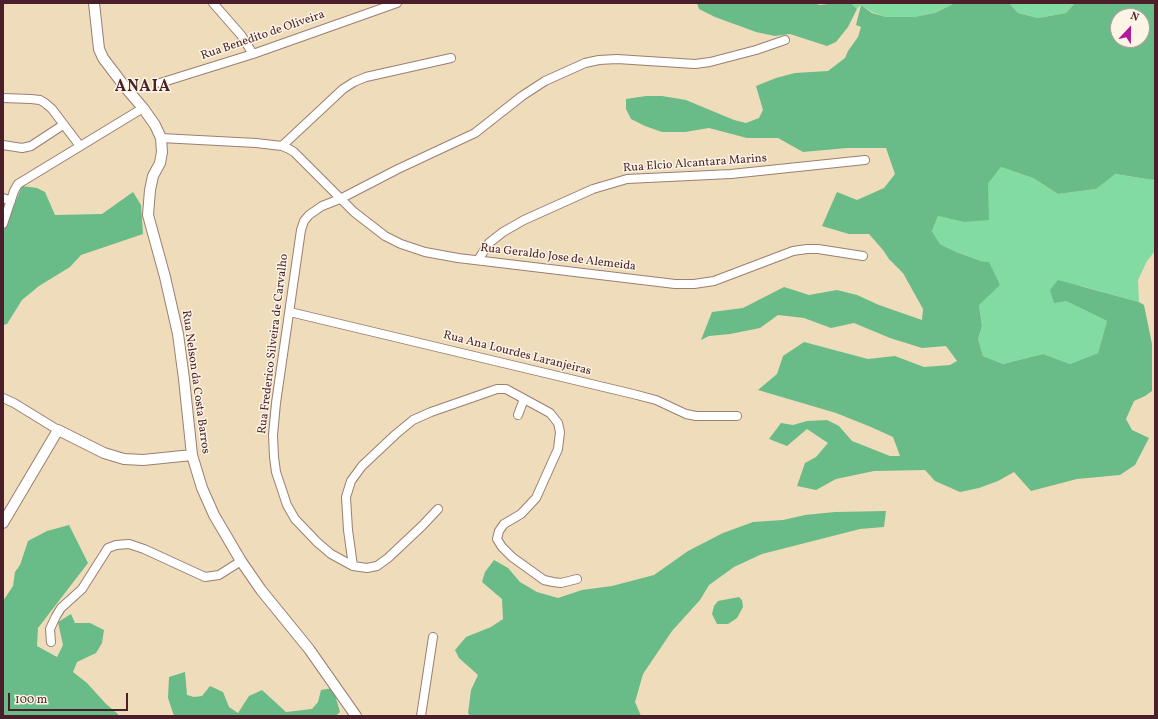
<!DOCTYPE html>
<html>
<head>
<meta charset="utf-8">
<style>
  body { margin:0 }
  #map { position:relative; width:1158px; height:719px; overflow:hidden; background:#efdcba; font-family:Vollkorn,serif }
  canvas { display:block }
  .frame { position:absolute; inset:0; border:4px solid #4a1f2b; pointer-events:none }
  .north { position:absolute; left:1110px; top:8px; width:40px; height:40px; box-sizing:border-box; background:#fcf5e5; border:1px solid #b59f9b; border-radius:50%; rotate:22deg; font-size:11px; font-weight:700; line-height:16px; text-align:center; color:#4a1f2b }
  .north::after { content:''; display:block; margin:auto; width:14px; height:18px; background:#b5179e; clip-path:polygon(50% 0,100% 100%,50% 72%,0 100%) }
  .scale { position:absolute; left:8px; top:693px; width:120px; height:18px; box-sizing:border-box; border:2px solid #4a1f2b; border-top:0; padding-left:5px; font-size:12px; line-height:14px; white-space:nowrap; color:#4a1f2b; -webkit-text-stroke:3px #fcf5e5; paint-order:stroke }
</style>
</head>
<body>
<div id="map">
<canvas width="1158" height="719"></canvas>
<div class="frame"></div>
<div class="north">N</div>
<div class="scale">100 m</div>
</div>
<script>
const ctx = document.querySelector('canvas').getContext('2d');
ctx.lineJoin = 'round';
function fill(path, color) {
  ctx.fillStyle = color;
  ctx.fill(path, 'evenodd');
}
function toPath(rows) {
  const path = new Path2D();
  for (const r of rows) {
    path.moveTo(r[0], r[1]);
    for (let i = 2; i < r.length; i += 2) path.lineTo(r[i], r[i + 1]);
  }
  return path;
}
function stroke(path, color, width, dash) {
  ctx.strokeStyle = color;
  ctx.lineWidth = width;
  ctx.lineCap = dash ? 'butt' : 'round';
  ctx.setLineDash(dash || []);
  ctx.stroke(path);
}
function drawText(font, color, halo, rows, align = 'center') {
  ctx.font = font + ' Vollkorn,serif';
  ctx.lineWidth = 3;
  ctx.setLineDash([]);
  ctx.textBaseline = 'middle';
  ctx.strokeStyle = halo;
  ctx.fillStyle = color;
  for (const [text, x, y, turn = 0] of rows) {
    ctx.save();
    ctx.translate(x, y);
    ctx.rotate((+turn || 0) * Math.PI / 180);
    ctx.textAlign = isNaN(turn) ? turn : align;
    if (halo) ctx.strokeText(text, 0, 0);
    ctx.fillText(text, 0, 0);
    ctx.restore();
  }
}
const green = toPath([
  [848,3,955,3,935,13,914,17,886,17,872,12,861,5,857,9,851,3],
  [1009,3,1075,3,1066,13,1038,18,1018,13],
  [1001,167,1033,178,1058,194,1096,189,1114,174,1153,180,1155,183,1155,251,1147,261,1138,280,1139,302,1081,286,1066,301,1107,321,1098,353,1070,364,1043,354,1003,364,983,356,978,339,982,326,979,305,989,262,981,261,956,252,940,244,932,231,938,216,964,222,988,184]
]);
const forest = toPath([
  [697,3,814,3,820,5,835,3,851,3,857,9,848,27,836,42,827,46,790,34,775,36,756,32,715,17,699,9],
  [955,3,1009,3,1018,13,1038,18,1066,13,1075,3,1155,3,1155,179,1153,180,1115,174,1096,189,1058,194,1033,178,1001,167,988,184,989,220,964,222,938,216,932,231,940,244,956,252,981,261,989,262,1000,285,979,305,982,326,978,339,983,356,1003,364,1043,354,1070,364,1098,353,1107,321,1066,301,1054,303,1050,290,1058,280,1139,302,1144,305,1152,344,1152,391,1145,396,1134,401,1126,419,1132,430,1149,438,1135,465,1120,475,1077,479,1031,491,1014,472,998,481,979,488,960,492,935,481,925,470,874,471,836,479,816,490,797,486,805,463,816,457,828,443,807,429,787,446,769,439,781,423,793,425,807,421,827,420,839,426,852,441,890,456,900,456,893,437,871,427,836,413,758,390,777,374,783,356,804,342,868,359,895,356,924,367,950,365,957,361,946,346,922,348,890,338,854,323,831,328,804,318,778,315,760,328,730,334,709,336,701,340,712,312,743,308,784,287,809,295,837,290,857,295,879,305,922,320,923,309,903,273,889,259,883,250,869,234,849,234,822,226,837,192,857,200,884,188,895,174,886,148,847,148,803,152,778,138,747,138,709,128,685,132,662,132,645,126,631,119,626,109,626,99,646,96,662,96,686,100,734,120,746,123,759,118,763,110,756,86,776,78,795,73,828,71,845,58,848,51,858,37,861,27,856,25,861,5,872,13,886,17,914,17,935,13],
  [1118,16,1142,16,1142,40,1118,40],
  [22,186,37,188,45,192,55,215,102,214,133,192,141,205,143,234,81,255,70,267,39,286,22,300,7,324,3,325,3,232],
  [886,511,884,527,860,529,762,554,734,567,709,585,700,600,672,631,643,674,635,702,641,716,470,716,468,713,471,690,478,675,459,658,455,650,466,637,491,627,503,619,502,599,482,582,485,572,494,560,508,568,520,582,537,592,558,598,582,590,612,586,654,575,688,551,723,533,753,522,783,520,805,515,835,512],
  [69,525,88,563,38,628,37,646,57,657,63,645,58,622,71,614,75,623,90,623,104,630,102,643,96,653,77,662,73,672,87,683,106,704,118,714,118,716,3,716,3,601,13,586,15,572,20,565,28,541,47,531],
  [739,597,742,600,743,607,737,618,728,624,717,624,712,614,714,606,718,601],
  [185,672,187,695,194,697,202,696,210,686,223,692,229,707,238,713,249,696,262,690,286,712,312,709,318,702,321,690,333,688,340,712,336,716,174,716,168,698,169,677]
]);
const minor = toPath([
  [213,3,241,35,253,54],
  [160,83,253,54,397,3],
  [3,98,31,99,40,100,45,103,52,109,80,146],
  [161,138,256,143,282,146,289,149,294,152,354,212,385,236,401,244,425,252,458,258,675,284,694,284,714,281,793,251,807,249,818,249,863,256],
  [3,145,22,148,31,146,63,125],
  [282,146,343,89,354,82,366,77,451,58],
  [3,198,11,201],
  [3,224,14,191,18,184,143,108],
  [478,260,489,243,503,232,524,220,593,189,627,179,731,174,865,160],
  [290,312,633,394,656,400,686,414,696,416,737,416],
  [3,398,14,403,58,430],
  [518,415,524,399],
  [438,509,422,526,388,558,377,566,367,568,353,566,331,554,317,542,295,519,287,505,276,472,274,457,273,435,276,403,301,230,304,221,309,215,322,206,340,199,398,169,475,133,522,96,545,81,585,63,599,60,617,59,695,64,710,62,756,50,785,40],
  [353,566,348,530,346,497,351,481,362,466,396,434,413,420,431,412,497,389,506,389,550,413,558,423,560,432,558,449,536,498,521,514,504,524,499,531,497,539,502,547,512,557,544,580,553,582,561,583,577,579],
  [51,642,50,629,56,616,61,608,82,589,108,548,116,545,129,544,144,549,205,577,219,575,241,561],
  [421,716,433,637]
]);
const tertiary = toPath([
  [94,3,99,49,103,58,125,87,143,108,155,125,161,138,162,152,160,163,153,176,150,190,148,215,165,277,178,334,184,379,192,455,202,488,214,515,241,561,261,590,309,649,356,716],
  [3,523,58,430,104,453,124,459,143,460,192,455]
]);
const streetNames = [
  ["Rua Benedito de Oliveira",263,36,-19],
  ["Rua Elcio Alcantara Marins",695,164,-4],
  ["Rua Geraldo Jose de Alemeida",558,258,7],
  ["Rua Frederico Silveira de Carvalho",274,344,-83],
  ["Rua Ana Lourdes Laranjeiras",517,354,14],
  ["Rua Nelson da Costa Barros",195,382,82]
];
const districtNames = [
  ["ANAIA",143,88]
];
fill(green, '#82dca1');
fill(forest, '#69bc87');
stroke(minor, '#9c7e72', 10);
stroke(tertiary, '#9c7e72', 12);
stroke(minor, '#fff', 8);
stroke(tertiary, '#fff', 10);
drawText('12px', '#4a1f2b', '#fcf5e5', streetNames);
ctx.letterSpacing = '1px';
drawText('bold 16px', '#4a1f2b', '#fcf5e5', districtNames);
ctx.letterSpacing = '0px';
</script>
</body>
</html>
